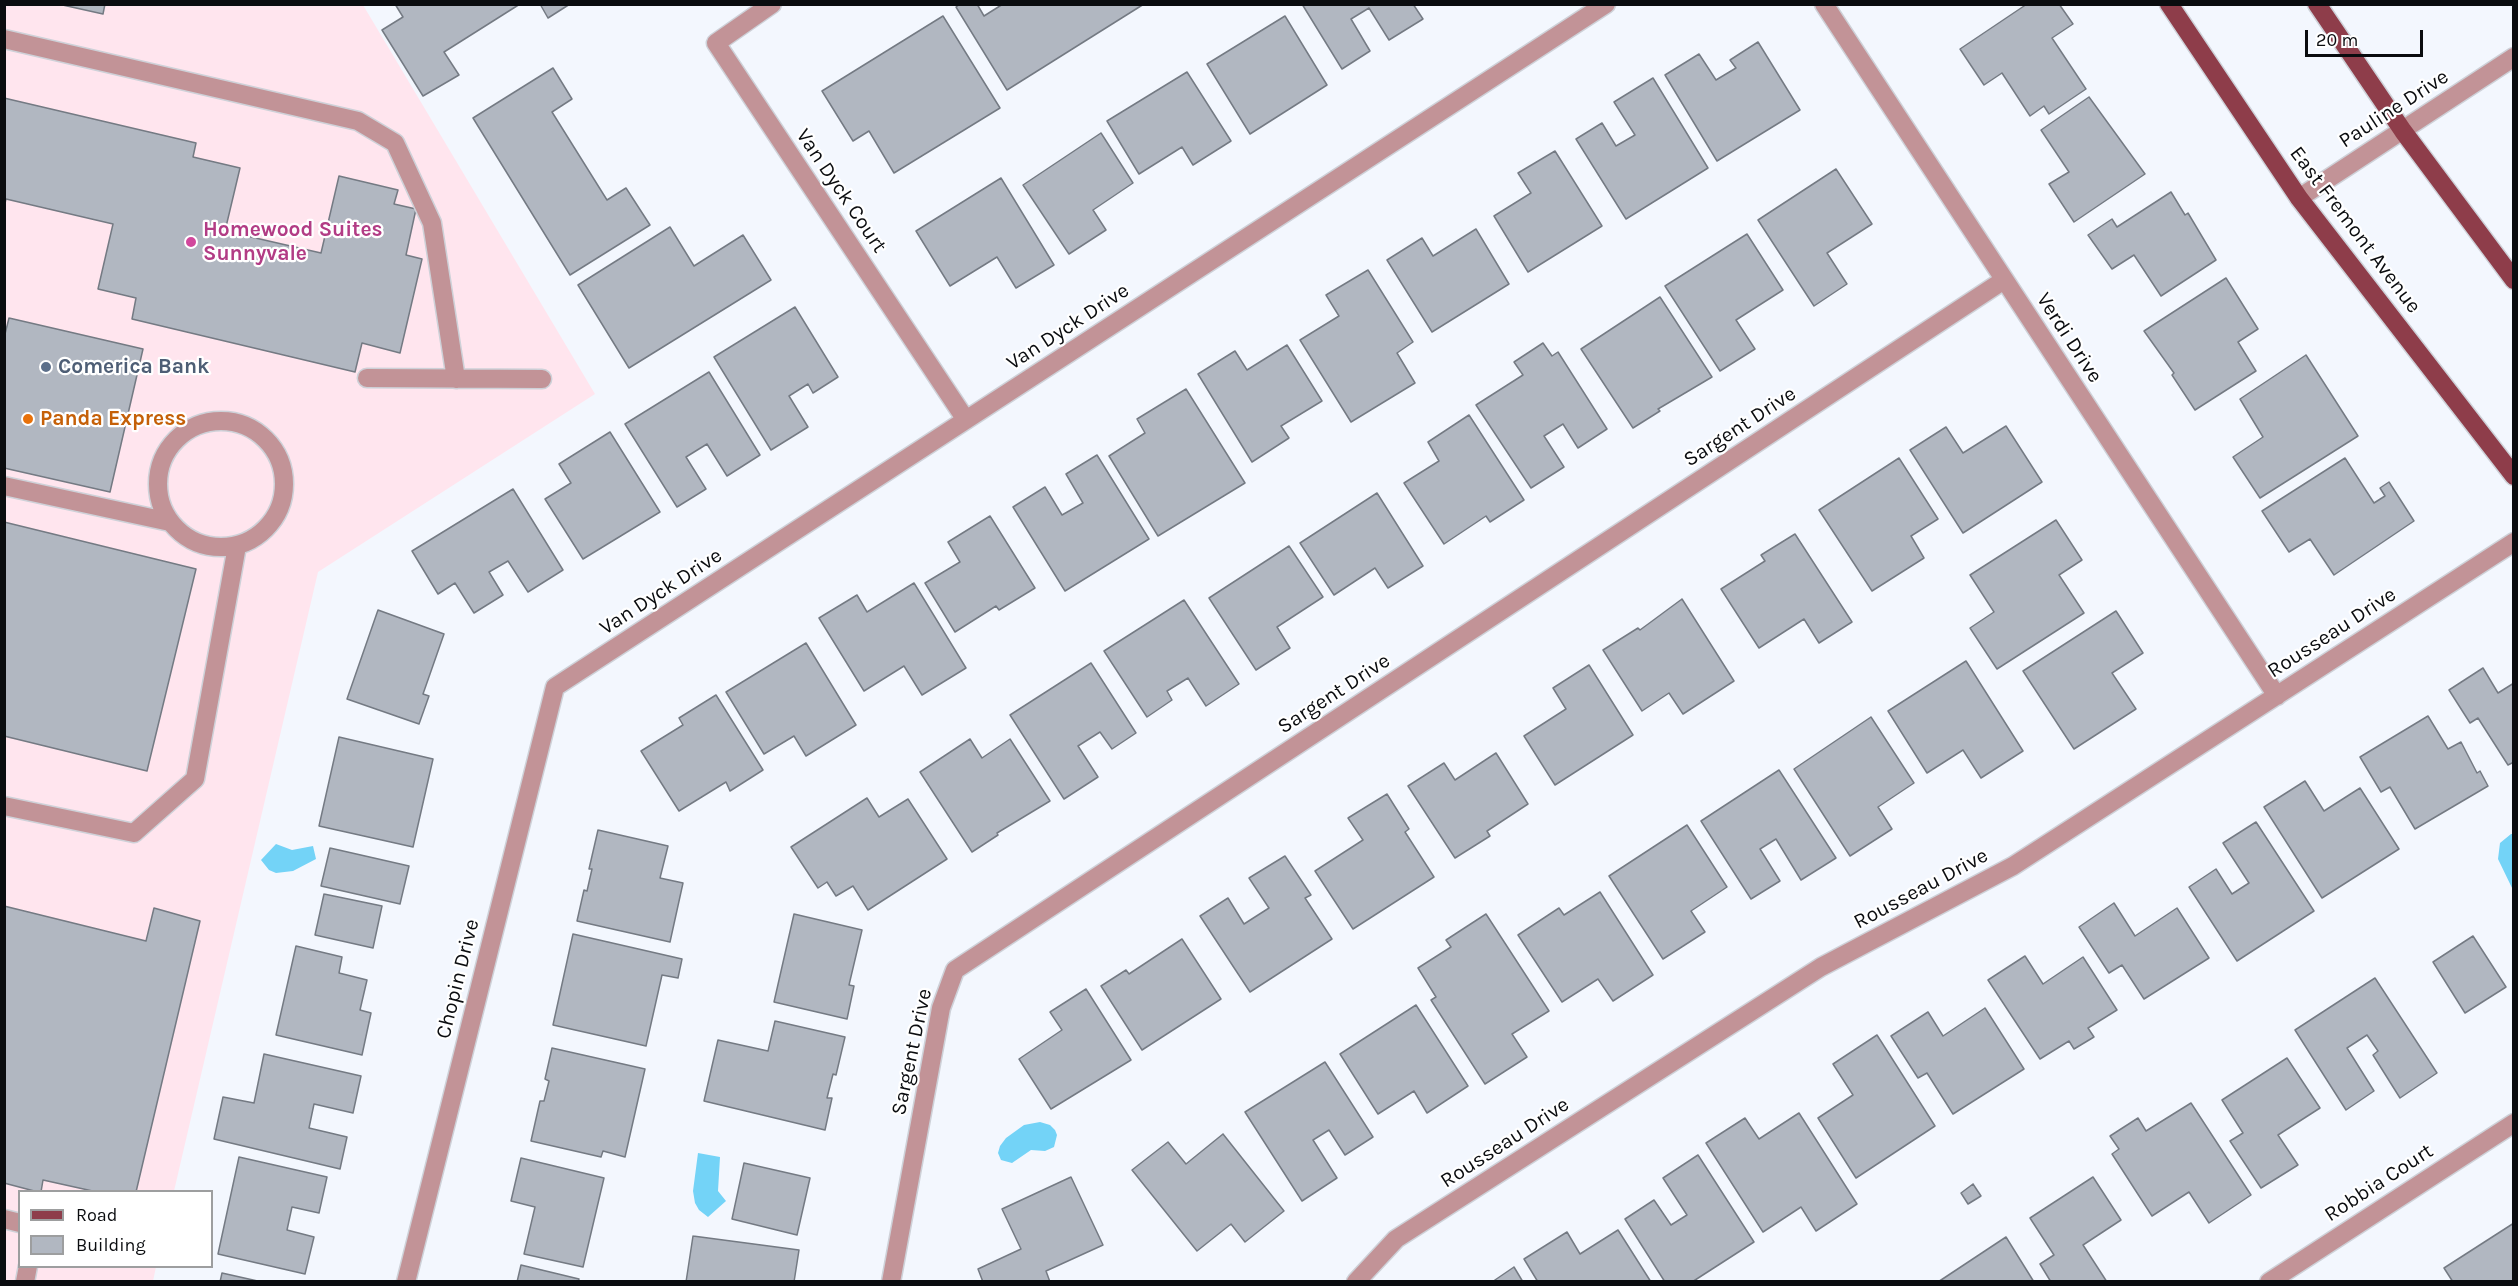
<!DOCTYPE html>
<html>
<head>
<meta charset="utf-8">
<style>
  body { margin:0 }
  #map { position:relative; width:2518px; height:1286px; overflow:hidden; background:#f3f7fe; font-family:Karla,sans-serif }
  canvas { display:block }
  .frame { position:absolute; inset:0; border:6px solid #0a0c0f; pointer-events:none }
  .legend { position:absolute; left:18px; top:1190px; width:195px; height:78px; box-sizing:border-box; background:#fff; border:2px solid #9d9e9f; margin:0; padding:8px 10px; list-style:none; font-size:18px; color:#0a0c0f }
  .legend li { display:flex; align-items:center; gap:12px; height:30px }
  .legend b { width:30px; border:2px solid #9d9e9f }
  .scale { position:absolute; left:2305px; top:30px; width:118px; height:27px; box-sizing:border-box; border:3px solid #0a0c0f; border-top:0; padding-left:8px; font-size:18px; line-height:21px; white-space:nowrap; color:#0a0c0f; -webkit-text-stroke:4px #fff; paint-order:stroke }
</style>
</head>
<body>
<div id="map">
<canvas width="2518" height="1286"></canvas>
<div class="frame"></div>
<ul class="legend">
<li><b style="height:8px;background:#8e3d4a"></b>Road</li>
<li><b style="height:16px;background:#b1b7c1"></b>Building</li>
</ul>
<div class="scale">20 m</div>
</div>
<script>
const ctx = document.querySelector('canvas').getContext('2d');
ctx.lineJoin = 'round';
function fill(path, color) {
  ctx.fillStyle = color;
  ctx.fill(path, 'evenodd');
}
function toPath(rows) {
  const path = new Path2D();
  for (const r of rows) {
    if (r.length === 3) {
      path.moveTo(r[0] + r[2], r[1]);
      path.arc(r[0], r[1], r[2], 0, 2 * Math.PI);
      continue;
    }
    path.moveTo(r[0], r[1]);
    for (let i = 2; i < r.length; i += 2) path.lineTo(r[i], r[i + 1]);
  }
  return path;
}
function stroke(path, color, width, dash) {
  ctx.strokeStyle = color;
  ctx.lineWidth = width;
  ctx.lineCap = dash ? 'butt' : 'round';
  ctx.setLineDash(dash || []);
  ctx.stroke(path);
}
function drawText(font, color, halo, rows, align = 'center') {
  ctx.font = font + ' Karla,sans-serif';
  ctx.lineWidth = 4.5;
  ctx.setLineDash([]);
  ctx.textBaseline = 'middle';
  ctx.strokeStyle = halo;
  ctx.fillStyle = color;
  for (const [text, x, y, turn = 0] of rows) {
    ctx.save();
    ctx.translate(x, y);
    ctx.rotate((+turn || 0) * Math.PI / 180);
    ctx.textAlign = isNaN(turn) ? turn : align;
    if (halo) ctx.strokeText(text, 0, 0);
    ctx.fillText(text, 0, 0);
    ctx.restore();
  }
}
const commercial = toPath([
  [5,5,363,5,595,394,318,572,174,1191,20,1192,20,1266,156,1267,153,1281,5,1282]
]);
const water = toPath([
  [2511,834,2514,834,2513,890,2498,859,2500,843],
  [276,844,292,850,313,846,316,859,293,871,276,873,269,870,261,860],
  [1040,1122,1050,1125,1055,1130,1057,1135,1054,1147,1045,1151,1031,1150,1012,1163,1001,1160,998,1153,1000,1146,1006,1138,1024,1125],
  [698,1153,720,1157,718,1191,726,1201,708,1217,699,1210,695,1203,693,1191]
]);
const building = toPath([
  [58,4,105,4,103,14,58,4],
  [520,4,444,52,459,75,423,96,382,30,403,17,395,4,520,4],
  [540,4,570,4,548,18,540,4],
  [960,4,977,4,984,16,1003,4,1144,4,1007,90,956,7,960,4],
  [1302,4,1413,4,1423,19,1389,40,1369,8,1351,19,1370,51,1342,69,1302,4],
  [2027,4,2059,4,2073,24,2052,38,2086,89,2049,114,2044,106,2030,116,2002,73,1984,85,1960,49,2027,4],
  [943,16,1000,108,894,173,869,131,853,141,822,91,943,16],
  [1285,16,1327,85,1250,134,1207,64,1285,16],
  [1758,42,1800,110,1717,161,1665,75,1699,54,1716,80,1736,68,1730,60,1758,42],
  [553,68,572,99,552,112,607,200,626,188,650,225,570,275,473,118,553,68],
  [1187,72,1231,141,1193,165,1182,147,1139,174,1107,121,1187,72],
  [1653,78,1708,168,1626,219,1576,139,1602,123,1616,146,1635,135,1614,102,1653,78],
  [2089,97,2145,174,2074,222,2049,184,2069,172,2041,130,2089,97],
  [4,98,196,143,193,157,240,168,225,231,321,253,339,176,398,190,394,204,416,209,406,255,422,259,400,353,362,343,355,372,132,319,136,298,98,289,113,224,6,199,4,207,4,98],
  [1101,133,1133,183,1093,210,1106,230,1069,254,1023,185,1101,133],
  [1555,151,1602,226,1528,272,1494,216,1531,193,1518,173,1555,151],
  [1836,169,1872,224,1827,253,1847,284,1814,306,1758,220,1836,169],
  [1001,178,1054,265,1016,288,997,257,950,286,916,231,1001,178],
  [2171,192,2185,215,2188,213,2216,260,2161,296,2134,255,2112,269,2088,235,2112,219,2117,227,2171,192],
  [670,227,694,266,743,235,771,280,629,368,578,285,670,227],
  [1476,229,1509,284,1432,332,1387,260,1422,238,1433,256,1476,229],
  [1747,234,1783,290,1736,320,1755,349,1720,371,1665,286,1747,234],
  [1368,270,1413,342,1397,353,1415,383,1351,422,1300,340,1339,316,1326,295,1368,270],
  [2226,278,2258,329,2238,342,2256,371,2195,410,2172,375,2174,373,2144,331,2226,278],
  [1660,297,1712,377,1658,409,1660,411,1633,428,1581,349,1660,297],
  [795,307,838,377,813,393,808,384,789,396,808,427,771,450,714,357,795,307],
  [9,318,143,349,110,492,4,468,4,338,9,318],
  [1543,343,1552,356,1558,352,1607,429,1578,448,1563,424,1544,436,1564,467,1531,488,1476,405,1523,375,1514,362,1543,343],
  [1287,345,1322,401,1281,426,1289,438,1252,462,1198,374,1235,351,1247,370,1287,345],
  [2306,355,2358,436,2260,498,2233,457,2263,437,2240,399,2306,355],
  [709,372,760,455,727,476,707,444,686,457,706,489,677,507,625,424,709,372],
  [1186,389,1245,483,1158,536,1109,456,1145,433,1137,419,1186,389],
  [1469,415,1524,500,1490,522,1486,516,1444,544,1404,483,1439,461,1428,442,1469,415],
  [2006,426,2042,482,1963,533,1910,450,1946,427,1963,453,2006,426],
  [610,432,660,512,583,559,545,499,571,483,559,464,610,432],
  [1097,455,1149,539,1065,591,1013,507,1045,487,1062,515,1083,503,1066,474,1097,455],
  [1899,458,1938,519,1911,536,1924,558,1872,591,1819,510,1899,458],
  [2345,458,2374,503,2385,496,2380,488,2389,482,2414,521,2334,575,2310,539,2289,552,2262,511,2345,458],
  [513,489,563,570,528,592,508,561,489,572,503,595,474,613,455,583,438,594,412,551,513,489],
  [1377,493,1423,566,1388,588,1375,568,1334,595,1300,543,1377,493],
  [990,516,1035,588,999,610,996,606,955,632,925,583,960,562,948,542,990,516],
  [2056,520,2082,560,2059,575,2084,613,1997,669,1970,628,1994,612,1970,575,2056,520],
  [4,522,196,569,147,771,4,736,4,522],
  [1795,534,1852,622,1819,643,1804,619,1759,648,1721,589,1765,561,1761,555,1795,534],
  [1289,546,1323,597,1277,627,1290,648,1256,670,1209,598,1289,546],
  [914,583,966,668,922,695,904,666,864,691,819,618,857,595,867,612,914,583],
  [1682,599,1734,681,1683,714,1669,693,1642,711,1603,650,1638,628,1640,630,1682,599],
  [1184,600,1239,684,1206,706,1188,678,1167,691,1172,700,1147,717,1104,651,1184,600],
  [378,610,444,634,423,694,429,696,419,724,347,699,378,610],
  [2116,611,2143,653,2112,673,2136,709,2074,749,2023,671,2116,611],
  [806,643,856,725,806,756,794,736,764,754,726,692,806,643],
  [1966,661,2023,751,1981,778,1963,750,1927,773,1888,711,1966,661],
  [1091,663,1136,733,1112,749,1100,732,1078,746,1098,777,1064,799,1010,715,1091,663],
  [1589,665,1633,735,1555,785,1524,736,1566,709,1553,688,1589,665],
  [2483,668,2498,693,2514,683,2514,762,2508,765,2478,718,2470,723,2449,690,2483,668],
  [716,695,763,770,730,791,726,782,679,811,641,751,683,725,679,718,716,695],
  [2428,716,2448,749,2461,742,2477,773,2480,771,2488,786,2415,829,2390,787,2381,792,2360,757,2428,716],
  [1871,717,1914,783,1878,807,1892,829,1850,856,1794,769,1871,717],
  [339,737,433,759,413,847,319,826,339,737],
  [970,739,982,758,1010,739,1050,801,997,833,998,835,972,852,920,772,970,739],
  [1496,753,1528,804,1487,831,1490,836,1455,858,1408,786,1444,763,1455,780,1496,753],
  [1779,770,1836,858,1801,880,1776,839,1760,849,1780,881,1751,899,1701,821,1779,770],
  [2305,781,2324,811,2360,788,2399,849,2322,898,2264,807,2305,781],
  [1387,794,1409,829,1405,832,1434,877,1353,929,1315,871,1363,840,1348,818,1387,794],
  [867,798,879,817,908,799,947,859,868,910,853,886,836,896,827,882,818,888,791,847,867,798],
  [2256,822,2314,911,2237,961,2189,887,2216,869,2232,894,2249,883,2223,843,2256,822],
  [1687,825,1727,887,1691,911,1705,932,1663,959,1609,876,1687,825],
  [598,830,668,846,660,878,683,883,670,942,577,921,584,890,587,891,592,869,589,869,598,830],
  [330,848,409,866,400,904,321,886,330,848],
  [1285,856,1311,895,1305,898,1332,939,1250,992,1200,916,1228,898,1244,924,1269,908,1249,878,1285,856],
  [1600,892,1653,975,1613,1001,1598,979,1562,1002,1518,935,1559,908,1564,915,1600,892],
  [324,894,382,906,373,948,315,935,324,894],
  [2114,903,2135,936,2177,908,2209,958,2144,999,2122,965,2109,973,2079,927,2114,903],
  [4,906,146,941,154,908,200,921,136,1192,97,1192,43,1180,41,1192,38,1192,4,1183,4,906],
  [794,914,862,930,849,985,854,986,847,1019,774,1002,794,914],
  [1486,914,1549,1011,1512,1034,1527,1057,1485,1084,1431,1000,1436,997,1418,968,1451,947,1446,940,1486,914],
  [573,934,682,959,678,978,662,975,646,1046,553,1025,573,934],
  [2473,936,2506,987,2465,1013,2433,962,2473,936],
  [1182,939,1221,999,1142,1050,1101,986,1126,970,1129,974,1182,939],
  [296,946,342,957,339,973,367,980,360,1010,371,1013,362,1055,276,1035,296,946],
  [2025,956,2043,984,2083,957,2117,1010,2088,1028,2094,1037,2074,1049,2069,1041,2040,1059,1988,980,2025,956],
  [2375,978,2437,1073,2400,1098,2373,1055,2378,1051,2367,1035,2347,1048,2374,1091,2346,1110,2295,1030,2375,978],
  [1086,989,1131,1060,1051,1109,1019,1059,1062,1030,1050,1012,1086,989],
  [1416,1005,1468,1086,1427,1113,1414,1091,1378,1114,1340,1054,1416,1005],
  [1985,1008,2024,1069,1953,1114,1927,1073,1918,1078,1891,1036,1928,1012,1943,1036,1985,1008],
  [775,1021,845,1037,836,1075,833,1074,827,1098,832,1098,825,1130,704,1101,718,1040,768,1051,775,1021],
  [1877,1035,1935,1126,1856,1178,1818,1118,1853,1095,1833,1064,1877,1035],
  [552,1048,645,1069,625,1157,603,1151,601,1157,531,1141,540,1101,544,1101,549,1081,545,1079,552,1048],
  [264,1054,361,1076,353,1113,314,1104,309,1128,347,1137,340,1169,214,1139,223,1097,254,1103,264,1054],
  [2287,1058,2320,1108,2278,1135,2298,1165,2261,1188,2230,1141,2243,1133,2222,1100,2287,1058],
  [1325,1062,1373,1137,1345,1155,1329,1130,1313,1140,1337,1178,1302,1201,1245,1112,1325,1062],
  [2191,1103,2251,1195,2209,1223,2189,1192,2152,1216,2112,1154,2119,1149,2110,1136,2138,1118,2146,1131,2191,1103],
  [1799,1113,1857,1204,1816,1231,1801,1207,1763,1232,1706,1143,1745,1118,1759,1139,1799,1113],
  [1223,1134,1284,1211,1245,1242,1231,1224,1197,1251,1132,1170,1168,1142,1186,1164,1223,1134],
  [1698,1155,1754,1242,1692,1282,1665,1282,1625,1219,1654,1200,1671,1225,1687,1215,1663,1178,1698,1155],
  [239,1157,327,1177,319,1213,292,1207,287,1230,314,1237,305,1274,218,1254,239,1157],
  [521,1158,604,1178,583,1267,524,1254,535,1207,511,1201,521,1158],
  [744,1163,810,1178,797,1235,732,1219,744,1163],
  [1071,1177,1103,1245,1046,1271,1050,1282,983,1282,978,1269,1021,1249,1002,1209,1071,1177],
  [2093,1177,2121,1220,2083,1245,2107,1282,2051,1282,2040,1264,2054,1255,2030,1218,2093,1177],
  [1973,1184,1981,1196,1968,1204,1961,1193,1973,1184],
  [2514,1223,2514,1282,2453,1282,2444,1268,2514,1223],
  [1618,1230,1651,1282,1538,1282,1524,1259,1567,1232,1580,1254,1618,1230],
  [693,1236,799,1250,794,1282,686,1282,693,1236],
  [2006,1237,2034,1282,1938,1282,2006,1237],
  [521,1265,579,1279,578,1282,517,1282,521,1265],
  [1514,1267,1523,1282,1492,1282,1514,1267],
  [222,1273,262,1282,220,1282,222,1273]
]);
const minor = toPath([
  [772,4,716,43,966,420],
  [1824,4,2277,696],
  [4,39,358,121,395,143,432,223,456,379],
  [2299,198,2514,57],
  [367,378,542,379],
  [221,484,63],
  [4,486,170,522],
  [4,806,134,833,195,779,237,546],
  [4,1219,20,1223],
  [25,1282,28,1266],
  [406,1282,555,687,1606,4],
  [891,1282,941,1008,955,970,2004,280],
  [1356,1282,1396,1239,1821,967,2013,866,2514,542],
  [2269,1282,2514,1123]
]);
const major = toPath([
  [2169,4,2299,198,2514,476],
  [2317,4,2403,131,2514,280]
]);
const markers = [
  [191,242,6,"#d1479c"],
  [46,367,6,"#5c6f8a"],
  [28,419,6,"#e8710a"]
];
const streetNames = [
  ["Pauline Drive",2394,109,-33],
  ["Van Dyck Court",841,191,56],
  ["East Fremont Avenue",2355,230,53],
  ["Van Dyck Drive",1068,327,-33],
  ["Verdi Drive",2069,338,57],
  ["Sargent Drive",1740,427,-33],
  ["Van Dyck Drive",661,592,-33],
  ["Rousseau Drive",2332,633,-33],
  ["Sargent Drive",1334,694,-33],
  ["Rousseau Drive",1921,889,-28],
  ["Chopin Drive",458,979,-76],
  ["Sargent Drive",912,1052,-78],
  ["Rousseau Drive",1505,1143,-33],
  ["Robbia Court",2379,1183,-33]
];
const hotelNames = [
  ["Homewood Suites",203,230],
  ["Sunnyvale",203,254]
];
const serviceNames = [
  ["Comerica Bank",58,367]
];
const foodNames = [
  ["Panda Express",40,419]
];
fill(commercial, '#ffe5ee');
fill(water, '#73d3f7');
fill(building, '#b1b7c1');
stroke(building, '#747a83', 1.5);
stroke(minor, '#ced1d8', 21);
stroke(major, '#ced1d8', 21);
stroke(minor, '#c29397', 18);
stroke(major, '#8e3d4a', 18);
for (const [x, y, r, color] of markers) {
  const dot = new Path2D();
  dot.arc(x, y, r, 0, 2 * Math.PI);
  ctx.fillStyle = color;
  ctx.fill(dot);
  stroke(dot, '#fff', 2);
}
drawText('21px', '#0a0c0f', '#fff', streetNames);
drawText('bold 21px', '#b23c85', '#fff', hotelNames, 'left');
drawText('bold 21px', '#4e5e75', '#fff', serviceNames, 'left');
drawText('bold 21px', '#c56008', '#fff', foodNames, 'left');
</script>
</body>
</html>
